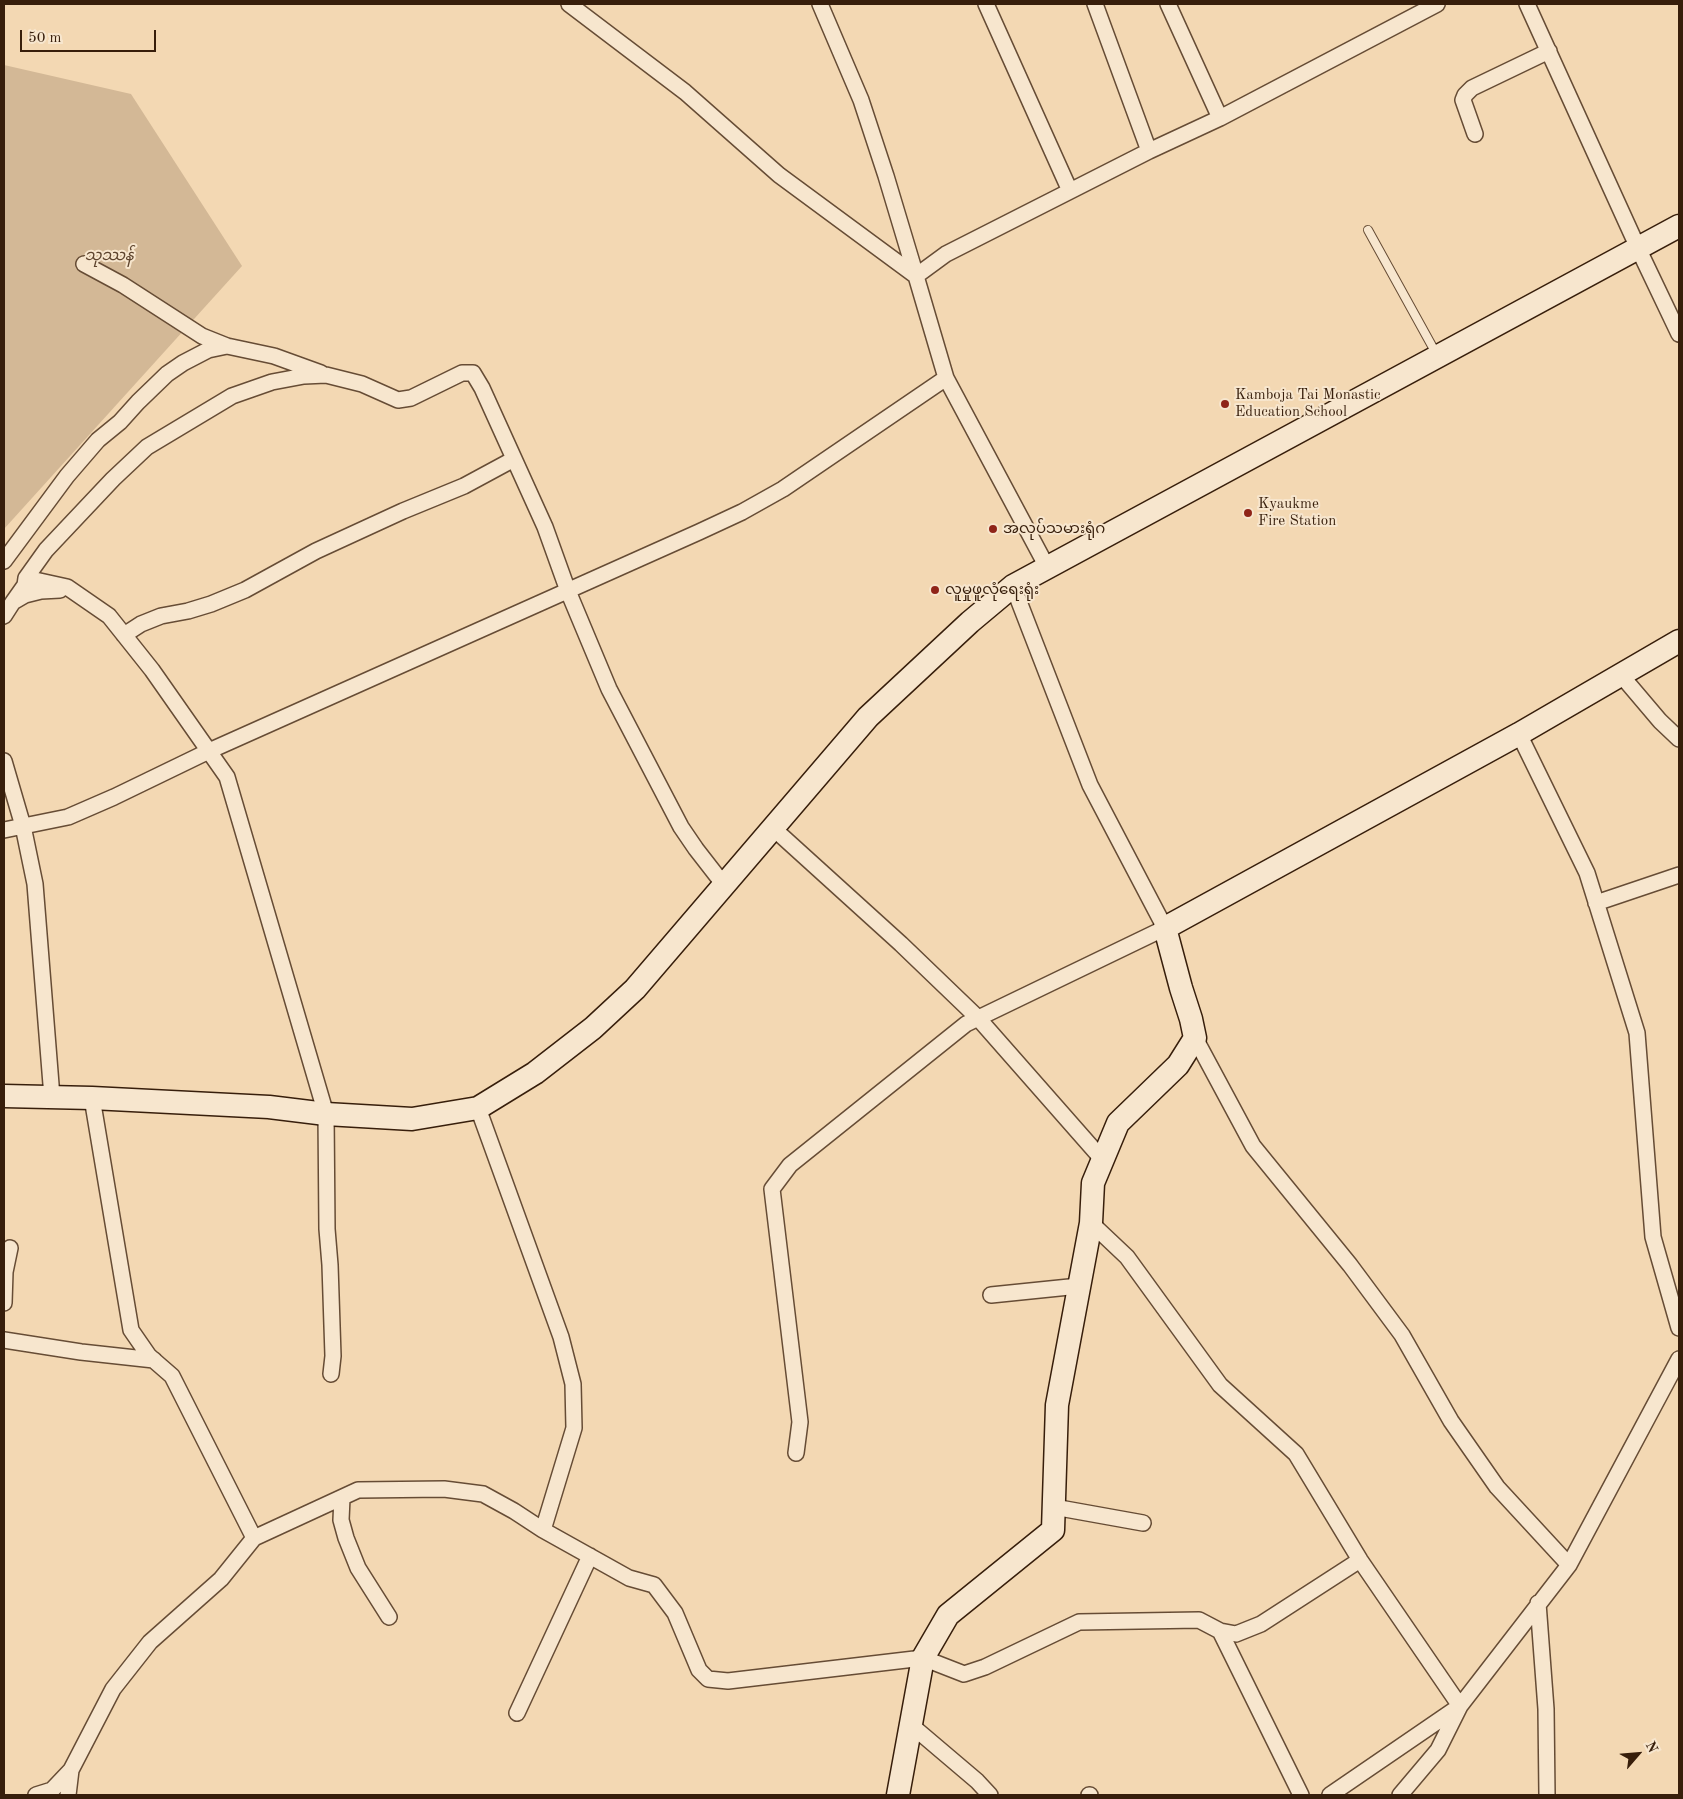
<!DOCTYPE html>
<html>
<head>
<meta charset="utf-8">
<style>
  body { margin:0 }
  #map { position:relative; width:1683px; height:1799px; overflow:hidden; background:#f3d8b3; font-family:"Old Standard TT",serif }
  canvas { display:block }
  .frame { position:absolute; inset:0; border:5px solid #371e0b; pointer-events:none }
  .north { position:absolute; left:1613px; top:1729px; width:50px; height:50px; -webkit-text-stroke:4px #f7e6ce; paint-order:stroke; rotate:63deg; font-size:14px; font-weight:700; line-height:20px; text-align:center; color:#371e0b }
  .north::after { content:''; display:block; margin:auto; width:18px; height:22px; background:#371e0b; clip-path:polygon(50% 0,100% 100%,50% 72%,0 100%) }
  .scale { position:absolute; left:20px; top:30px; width:136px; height:22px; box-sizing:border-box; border:2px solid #371e0b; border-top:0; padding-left:6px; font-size:15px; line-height:18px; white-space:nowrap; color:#371e0b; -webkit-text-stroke:4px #f7e6ce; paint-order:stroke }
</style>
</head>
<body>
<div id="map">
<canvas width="1683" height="1799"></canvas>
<div class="frame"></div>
<div class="north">N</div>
<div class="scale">50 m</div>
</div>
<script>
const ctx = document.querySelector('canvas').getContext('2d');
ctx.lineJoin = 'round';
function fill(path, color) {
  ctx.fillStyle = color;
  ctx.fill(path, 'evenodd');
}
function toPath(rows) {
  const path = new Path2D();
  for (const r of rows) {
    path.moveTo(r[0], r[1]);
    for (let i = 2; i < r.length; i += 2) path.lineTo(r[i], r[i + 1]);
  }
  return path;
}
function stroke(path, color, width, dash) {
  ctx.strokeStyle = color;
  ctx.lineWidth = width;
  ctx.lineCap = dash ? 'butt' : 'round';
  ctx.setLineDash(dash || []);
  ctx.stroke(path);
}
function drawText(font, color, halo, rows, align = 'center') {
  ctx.font = font + ' "Old Standard TT","Noto Sans Myanmar",serif';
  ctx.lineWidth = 4;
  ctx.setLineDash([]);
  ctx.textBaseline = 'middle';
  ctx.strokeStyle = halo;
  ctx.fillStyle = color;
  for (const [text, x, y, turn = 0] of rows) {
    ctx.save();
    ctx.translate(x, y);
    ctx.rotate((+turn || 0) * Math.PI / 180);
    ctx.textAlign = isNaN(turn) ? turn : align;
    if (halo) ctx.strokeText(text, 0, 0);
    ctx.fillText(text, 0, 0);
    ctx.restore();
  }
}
const green = toPath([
  [4,65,131,94,242,266,4,529]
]);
const lane = toPath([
  [1368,230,1437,355]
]);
const street = toPath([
  [569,4,685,92,779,175,916,276,946,378,1047,567],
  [820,4,861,100,886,176,916,276,946,254,1149,151,1220,118,1437,4],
  [986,4,1070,191],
  [1095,4,1149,151],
  [1168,4,1220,118],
  [1527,4,1638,248,1679,334],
  [1475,134,1463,100,1465,95,1472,88,1549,51],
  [84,264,123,285,202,336,227,346,274,356,321,373],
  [4,561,67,476,98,440,120,422,138,402,167,374,183,363,208,350,227,346],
  [26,578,67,587,109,616,152,670,227,777,326,1114,327,1229,330,1265,333,1356,331,1374],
  [13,602,25,585,26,578,46,550,113,479,147,447,232,396,272,382,304,376,326,375,362,384,398,400,411,398,462,373,473,373,482,388,545,527,568,591,609,689,681,827,696,849,724,885],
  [4,616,13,602,25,595,41,591,60,590],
  [124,635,141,624,161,616,188,611,211,604,245,590,316,551,403,511,464,486,514,459],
  [1621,675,1660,721,1679,739],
  [1519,734,1587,873,1637,1033,1653,1237,1679,1328],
  [4,761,23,826,35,884,52,1097],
  [773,828,901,944,978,1018,1102,1159],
  [4,830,68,817,114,797,209,751,699,532,742,512,783,489,946,378],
  [1596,903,1679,875],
  [1195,1038,1253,1146,1350,1265,1402,1335,1451,1421,1497,1487,1569,1565],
  [92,1098,131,1330,149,1356,172,1376,254,1538],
  [478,1108,561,1337,573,1384,574,1428,543,1530],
  [1091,1223,1127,1257,1220,1385,1296,1454,1360,1560,1460,1706,1438,1750,1400,1795],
  [991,1295,1079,1286],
  [4,1303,5,1272,10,1248],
  [4,1340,81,1352,154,1360],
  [796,1453,800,1422,772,1189,790,1165,966,1024,1165,928,1090,785,1013,586],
  [342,1498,341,1520,346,1538,358,1568,389,1617],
  [1054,1507,1143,1523],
  [1538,1603,1546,1709,1547,1795],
  [1220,1631,1301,1795],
  [517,1713,590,1556],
  [911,1725,977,1781,990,1795],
  [36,1795,52,1790,71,1770,113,1689,150,1642,221,1579,254,1538,358,1490,444,1489,483,1494,514,1511,543,1530,629,1578,654,1585,675,1613,699,1670,708,1679,728,1681,923,1658,964,1674,985,1667,1079,1622,1199,1620,1220,1631,1236,1634,1261,1624,1360,1560],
  [68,1795,71,1770],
  [1089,1795,1090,1795],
  [1330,1795,1460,1706,1569,1565,1679,1359]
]);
const secondary = toPath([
  [4,1096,92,1098,269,1107,326,1114,412,1119,478,1108,535,1073,593,1028,635,989,868,717,970,622,1013,586,1679,226],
  [898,1795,923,1658,948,1615,1053,1530,1057,1405,1091,1223,1093,1183,1118,1123,1178,1065,1195,1038,1191,1019,1181,988,1165,928,1519,734,1679,641]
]);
const markers = [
  [1225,404,5,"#8f2418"],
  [1248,513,5,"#8f2418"],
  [993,529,5,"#8f2418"],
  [935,590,5,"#8f2418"]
];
const parkNames = [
  ["သုဿန်",109,256]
];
const poiNames = [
  ["Kamboja Tai Monastic",1235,395],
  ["Education School",1235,412],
  ["Kyaukme",1258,504],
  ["Fire Station",1258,521],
  ["အလုပ်သမားရုံဂ",1003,529],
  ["လူမှုဖူလုံရေးရုံး",945,590]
];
fill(green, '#d3b896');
stroke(lane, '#664c35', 10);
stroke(street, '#664c35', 18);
stroke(secondary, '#371e0b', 25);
stroke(lane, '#f7e6ce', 8);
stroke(street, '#f7e6ce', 15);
stroke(secondary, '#f7e6ce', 22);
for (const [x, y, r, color] of markers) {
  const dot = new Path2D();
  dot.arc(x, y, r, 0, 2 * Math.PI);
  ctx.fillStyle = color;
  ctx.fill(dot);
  stroke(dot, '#f7e6ce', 2);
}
drawText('italic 15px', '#5e442e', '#f7e6ce', parkNames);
drawText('15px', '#371e0b', '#f7e6ce', poiNames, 'left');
</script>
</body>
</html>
